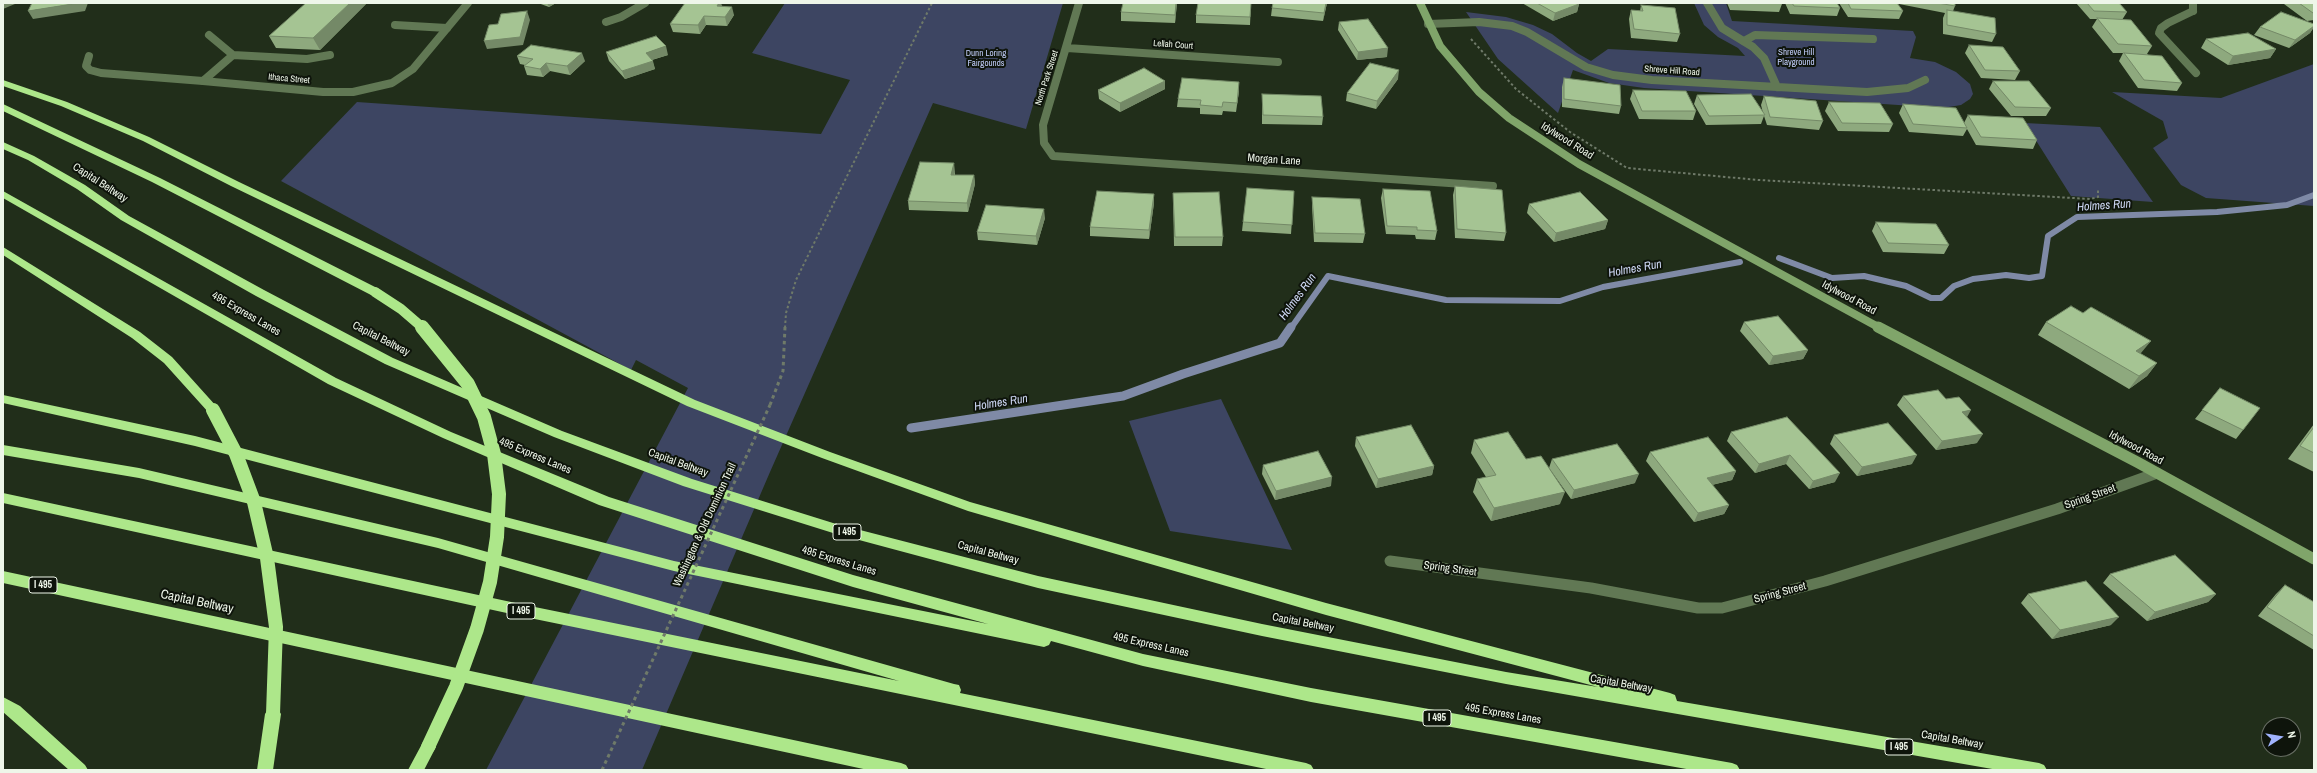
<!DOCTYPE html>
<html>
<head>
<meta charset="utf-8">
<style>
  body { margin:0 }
  #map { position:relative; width:2317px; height:773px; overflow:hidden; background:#212e1a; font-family:"Archivo Narrow",sans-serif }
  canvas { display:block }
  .frame { position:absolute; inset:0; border:4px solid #eef6e9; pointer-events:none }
  .north { position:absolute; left:2261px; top:717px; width:40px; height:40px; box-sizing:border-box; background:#0e140b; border:1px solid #686e64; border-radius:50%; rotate:78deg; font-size:11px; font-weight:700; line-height:16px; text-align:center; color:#eef6e9 }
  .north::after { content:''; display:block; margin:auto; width:14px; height:18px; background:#a0b3fd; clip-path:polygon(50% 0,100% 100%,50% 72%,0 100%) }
</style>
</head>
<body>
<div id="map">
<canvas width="2317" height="773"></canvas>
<div class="frame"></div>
<div class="north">N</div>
</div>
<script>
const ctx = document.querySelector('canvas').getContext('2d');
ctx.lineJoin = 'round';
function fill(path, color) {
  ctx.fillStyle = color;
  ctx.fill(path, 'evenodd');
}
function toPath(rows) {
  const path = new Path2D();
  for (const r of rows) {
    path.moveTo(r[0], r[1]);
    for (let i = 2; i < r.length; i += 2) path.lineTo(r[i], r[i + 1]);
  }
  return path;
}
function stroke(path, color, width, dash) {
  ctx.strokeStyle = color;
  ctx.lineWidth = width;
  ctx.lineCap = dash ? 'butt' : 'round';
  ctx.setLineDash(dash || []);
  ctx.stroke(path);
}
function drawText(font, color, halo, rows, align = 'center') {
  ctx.font = font + ' "Archivo Narrow",sans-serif';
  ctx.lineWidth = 4;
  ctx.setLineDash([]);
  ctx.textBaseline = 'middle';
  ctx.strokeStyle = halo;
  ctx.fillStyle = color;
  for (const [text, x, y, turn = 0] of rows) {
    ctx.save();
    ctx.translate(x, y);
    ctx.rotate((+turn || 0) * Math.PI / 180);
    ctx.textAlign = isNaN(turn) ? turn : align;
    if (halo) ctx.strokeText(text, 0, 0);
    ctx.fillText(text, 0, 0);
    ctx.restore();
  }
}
const green = toPath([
  [785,3,1063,3,1026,129,933,103,770,472,642,770,486,770,688,388,636,360,631,370,281,181,357,102,821,134,850,80,752,53],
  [1694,3,1726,3,1732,21,1913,31,1916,37,1910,58,1935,62,1956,72,1970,84,1973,94,1970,99,1961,105,1943,108,1644,88,1609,83,1573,70,1558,113,1498,59,1466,12,1506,17,1533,25,1552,34,1577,53,1591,61,1608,49,1745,56,1738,48,1718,37,1704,25],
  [2314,64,2314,206,2206,198,2181,185,2153,148,2168,138,2163,121,2112,92,2221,98],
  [2025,123,2100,127,2153,202,2071,196],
  [1221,399,1292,550,1170,531,1129,421]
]);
const streamFar1 = toPath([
  [1779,258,1832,278,1864,276,1906,286,1931,298,1941,298,1954,286,1973,279,2006,275,2029,278,2042,276,2048,236,2077,217,2217,212,2287,205,2314,195],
  [1291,328,1328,276,1446,300,1560,301,1603,287,1740,262]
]);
const stream = toPath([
  [911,428,1123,396,1183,374,1280,343,1291,327]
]);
const pathFar1 = toPath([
  [1471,39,1516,89,1570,132,1627,168,1759,180,2090,199,2098,197,2098,188],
  [785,328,786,313,796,280,932,3]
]);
const path = toPath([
  [770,405,783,371,785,327]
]);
const lane = toPath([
  [2193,11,2168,23,2161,28,2159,33,2196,73],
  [395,25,447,28],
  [1744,41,1755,35,1873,39],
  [233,55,307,59,330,55],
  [89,56,86,66,90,70,101,73,203,81,233,55,209,35]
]);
const streetFar1 = toPath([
  [1079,3,1043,125,1044,143,1053,156,1493,186],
  [1707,3,1722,28,1753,47,1764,58,1777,87],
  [2193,3,2193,11],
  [606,22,621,17,645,3],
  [1428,24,1479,22,1512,26,1527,32,1586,67,1613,75,1652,80,1867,92,1908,88,1925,80],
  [1067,48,1278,62],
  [203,81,323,92,353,92,392,83,413,69,468,3]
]);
const street = toPath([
  [1390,561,1591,588,1698,608,1722,608,1825,581,2057,509,2157,473]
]);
const secondaryFar1 = toPath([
  [1420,3,1440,46,1479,92,1509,118,1579,164,1880,328]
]);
const secondary = toPath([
  [1878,327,2137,462,2314,559]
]);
const highway = toPath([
  [3,80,67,102,149,137,239,182,695,400,830,452,970,502,1326,603,1670,693,1675,695,1677,701,2039,763,2044,765,2047,770,1998,770,1506,684,1262,636,1038,588,833,533,683,486,554,437,385,364,256,296,121,220,77,189,28,160,3,149,3,142,34,156,85,185,129,216,264,290,393,358,562,431,692,479,833,523,1038,576,1262,624,1506,672,1598,687,1326,615,968,511,822,458,687,406,231,186,143,141,61,106,3,86,3,80],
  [3,104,160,178,379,289,381,292,375,296,371,295,152,182,3,111,3,104],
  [3,191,336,378,451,432,609,497,853,575,1143,654,1311,688,1732,763,1737,765,1740,770,1692,770,1311,702,1143,666,1051,641,1049,645,1044,647,674,571,195,446,3,403,3,395,195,436,674,561,988,624,853,587,599,505,443,438,328,384,3,198,3,191],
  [3,247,140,332,172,357,217,407,219,410,217,413,209,413,164,363,132,338,3,255,3,247],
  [3,445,139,468,438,538,954,684,959,685,961,690,960,693,1306,763,1311,765,1314,770,1271,770,525,617,3,503,3,493,525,605,899,681,438,548,139,478,3,455,3,445],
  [3,571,901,763,906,765,909,770,868,770,3,583,3,571],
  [3,697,20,706,85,765,88,770,69,770,3,712,3,697],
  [273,707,278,709,281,714,273,770,257,770,265,714,268,709,273,707],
  [428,740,433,742,436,747,424,770,408,770,423,742,428,740]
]);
const pathBridge = toPath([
  [602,770,770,405]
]);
const highwayBridgeFar1 = toPath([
  [375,292,401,309,423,328]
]);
const highwayBridge = toPath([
  [422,327,468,384,484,417,494,454,499,494,497,537,490,582,477,629,456,687,428,747],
  [213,410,236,454,254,502,267,558,276,627,273,714]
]);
const wall = toPath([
  [306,3,367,3,320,50,276,48,269,36],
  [538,3,556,3,549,7],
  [1177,3,1175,23,1121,21,1121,12],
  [1251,3,1250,25,1196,23,1196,15],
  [1273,3,1327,3,1323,21,1271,16,1272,8],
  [1522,3,1577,3,1579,4,1577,12,1553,21],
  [1727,3,1782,3,1782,4,1779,12,1730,10],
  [1785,3,1837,3,1840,8,1837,16,1790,14],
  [1839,3,1897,3,1903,11,1899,19,1848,17],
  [1899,3,1955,3,1955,6,1953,11,1996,34,1992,42,1943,34,1943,18,1945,13,1899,4],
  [2076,3,2119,3,2127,12,2122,20,2152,46,2147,54,2182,83,2177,91,2138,88,2119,61,2123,53,2113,53,2092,27,2097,19,2090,19],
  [2284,3,2314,3,2314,20,2307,21,2284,4],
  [1641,5,1680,34,1677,42,1631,38,1629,19,1631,10,1640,11],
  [722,7,734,15,727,26,706,25,700,34,673,32,670,24],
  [1339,22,1387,57,1357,60,1338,30],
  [2314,24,2314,27,2310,33,2289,48,2254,35,2260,27],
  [2206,39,2276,49,2270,58,2228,65,2201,48],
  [1969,45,2020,71,2015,80,1981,78,1965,53],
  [606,52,668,55,652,60,655,69,625,79,609,61],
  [517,56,585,61,570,75,550,71,543,77,527,75,524,66,525,65,520,64],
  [1564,78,1621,106,1619,114,1562,107,1562,87],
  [1398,79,1376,109,1346,101,1347,93],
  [1165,81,1165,89,1120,112,1099,99,1098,90],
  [1993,81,2051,108,2046,116,2011,116,1989,89],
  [1633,90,1696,111,1693,120,1639,119,1630,99],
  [1239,91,1236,112,1223,111,1222,115,1200,114,1200,108,1177,107,1178,99],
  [1262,94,1323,117,1322,125,1262,124],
  [1697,95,1763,113,1761,105,1764,96,1823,121,1819,130,1767,125,1764,116,1761,124,1706,125,1694,104],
  [1829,102,1893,124,1889,132,1838,131,1825,111],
  [1903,104,1964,123,1968,115,2037,140,2033,149,1976,145,1967,129,1963,136,1909,132,1899,113],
  [955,172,955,175,974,175,975,184,968,212,909,210,908,201],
  [1455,186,1506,233,1504,241,1455,238,1453,195],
  [1383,189,1437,231,1435,240,1416,239,1415,235,1386,234,1381,198],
  [1294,191,1291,234,1242,231,1243,222],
  [1173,193,1223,237,1222,246,1174,246],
  [1154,194,1154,203,1149,239,1090,236,1090,227],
  [1312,197,1365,234,1363,243,1314,242,1312,206],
  [1529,204,1608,220,1605,229,1554,242,1527,213],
  [1045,218,1037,245,978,240,977,232],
  [1876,222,1949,245,1944,254,1883,252,1872,231],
  [1744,322,1808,350,1803,359,1769,365,1740,331],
  [2046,322,2141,354,2157,363,2147,376,2129,389,2038,335],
  [2220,388,2243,430,2236,439,2195,419],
  [1903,396,1946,399,1967,417,1977,443,1936,450,1897,405],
  [1787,417,1835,482,1809,489,1786,464,1755,473,1727,441,1731,432],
  [2314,424,2314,472,2288,459],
  [1834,435,1912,464,1857,476,1830,444],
  [1356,437,1434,466,1432,475,1376,488,1355,446],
  [1474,440,1526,459,1560,504,1491,521,1473,492,1477,479,1486,477,1471,453],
  [1650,452,1736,471,1732,480,1712,485,1729,505,1724,514,1694,522,1646,461],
  [1552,459,1635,483,1571,499,1549,468],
  [1263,465,1331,486,1275,500,1262,474],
  [2110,574,2216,594,2208,602,2147,621,2103,583],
  [2285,585,2314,602,2314,650,2258,616,2276,594],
  [2028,594,2111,625,2052,639,2021,603]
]);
const shadedWall = toPath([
  [3,3,14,3,15,4,3,9],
  [79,3,88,3,85,11,33,19,28,11],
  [350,3,367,3,320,50,313,38],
  [547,3,556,3,549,7],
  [719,3,721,3,723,8,717,6],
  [1176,3,1177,3,1175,23,1175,15],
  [1326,3,1327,3,1323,21,1324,13],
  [1579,4,1577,12,1553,21,1555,13],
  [732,7,734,15,727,26,725,17],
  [527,11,530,20,523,45,487,49,484,41],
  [704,16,706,25,700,34,698,25],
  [2314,26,2314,27,2310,33,2289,48,2295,40],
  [666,46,668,55,648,61,646,53],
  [1388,48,1387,57,1357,60,1358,52],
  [2276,49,2270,58,2228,65,2233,56],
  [582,53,585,61,570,75,567,66],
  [653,61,655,69,625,79,622,71],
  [546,63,550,71,543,77,540,69],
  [1399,70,1398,79,1376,109,1377,101],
  [1165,81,1165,89,1120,112,1120,103],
  [1239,82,1239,91,1236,112,1237,103],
  [954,163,955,172,952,183,951,175],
  [974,175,975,184,968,212,967,203],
  [1154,194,1154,203,1149,239,1149,230],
  [1044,209,1045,218,1037,245,1036,236],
  [1608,220,1605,229,1554,242,1556,233],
  [2151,341,2141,353,2126,364,2136,351],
  [1808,350,1803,359,1769,365,1773,356],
  [2157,363,2147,376,2129,389,2139,376],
  [1971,410,1966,419,1962,412],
  [1983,434,1977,443,1936,450,1942,441],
  [1790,455,1786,464,1755,473,1759,464],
  [1917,455,1912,464,1857,476,1862,467],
  [1434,466,1432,475,1376,488,1378,479],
  [1736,471,1732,480,1703,487,1707,478],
  [1840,473,1835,482,1809,489,1813,481],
  [1639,474,1635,483,1571,499,1574,490],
  [1332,477,1331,486,1275,500,1276,491],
  [1565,492,1560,504,1491,521,1494,508],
  [1729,505,1724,514,1694,522,1698,513],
  [2216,594,2208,602,2147,621,2155,612],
  [2119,617,2111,625,2052,639,2060,630]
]);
const building = toPath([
  [32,3,79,3,28,11,32,3],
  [306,3,350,3,313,38,269,36,306,3],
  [685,3,719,3,717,6,732,7,725,17,704,16,698,25,670,24,685,3],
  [1123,3,1176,3,1175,15,1121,12,1123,3],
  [1198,3,1251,3,1250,17,1196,15,1198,3],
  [1273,3,1326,3,1324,13,1272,8,1273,3],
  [1537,3,1577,3,1579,4,1555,13,1537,3],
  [1792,3,1837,3,1840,8,1794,6,1792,3],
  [1848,3,1897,3,1903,11,1851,9,1848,3],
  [1938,3,1955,3,1955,6,1938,3],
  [2087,3,2119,3,2127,12,2094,11,2087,3],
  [2299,3,2314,3,2314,12,2313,13,2299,3],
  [1641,5,1675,8,1680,34,1634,29,1631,10,1643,11,1641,5],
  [1947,10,1995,18,1996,34,1947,25,1947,10],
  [527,11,520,37,484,41,489,25,498,24,501,14,527,11],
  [2281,12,2314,24,2314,26,2295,40,2260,27,2281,12],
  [2097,18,2131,20,2152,46,2118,44,2097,18],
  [1368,19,1388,48,1358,52,1339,22,1368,19],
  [2248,33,2276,49,2233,56,2206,39,2248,33],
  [656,36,666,46,646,53,653,61,622,71,606,52,656,36],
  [531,45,582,53,567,66,546,63,540,69,524,66,533,59,517,56,531,45],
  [1969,45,2003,47,2020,71,1985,70,1969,45],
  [2124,53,2162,56,2182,83,2144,80,2124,53],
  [1370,63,1399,70,1377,101,1347,93,1370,63],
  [1144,68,1165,81,1120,103,1098,90,1144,68],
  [1182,78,1239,82,1237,103,1223,102,1222,107,1200,105,1201,100,1178,99,1182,78],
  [1564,78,1620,85,1621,106,1564,99,1564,78],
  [1993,81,2029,81,2051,108,2015,107,1993,81],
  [1633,90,1686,91,1696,111,1642,111,1633,90],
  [1262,94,1321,96,1323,117,1263,115,1262,94],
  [1751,94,1765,115,1709,116,1697,95,1751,94],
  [1764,96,1816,101,1823,121,1770,117,1764,96],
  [1829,102,1880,103,1893,124,1842,123,1829,102],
  [1903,104,1956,108,1967,128,1913,124,1903,104],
  [1968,115,2023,118,2037,140,1981,137,1968,115],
  [920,162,954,163,951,175,974,175,967,203,908,201,920,162],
  [1455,186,1502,190,1506,233,1457,229,1455,186],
  [1247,188,1294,191,1292,225,1243,222,1247,188],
  [1383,189,1430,191,1437,231,1417,230,1417,227,1387,226,1383,189],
  [1097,191,1154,194,1149,230,1090,227,1097,191],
  [1219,192,1223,237,1175,237,1173,193,1219,192],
  [1580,192,1608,220,1556,233,1529,204,1580,192],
  [1312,197,1360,199,1365,234,1315,233,1312,197],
  [986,205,1044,209,1036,236,977,232,986,205],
  [1876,222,1936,224,1949,245,1888,243,1876,222],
  [2071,306,2083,313,2091,307,2151,341,2136,351,2157,363,2139,376,2046,322,2071,306],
  [1778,316,1808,350,1773,356,1744,322,1778,316],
  [2220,388,2260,408,2243,430,2202,410,2220,388],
  [1938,390,1946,399,1959,397,1971,410,1962,412,1983,434,1942,441,1903,396,1938,390],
  [1787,417,1840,473,1813,481,1790,455,1759,464,1731,432,1787,417],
  [1888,423,1917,455,1862,467,1834,435,1888,423],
  [1411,425,1434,466,1378,479,1356,437,1411,425],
  [2314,427,2314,453,2300,446,2314,427],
  [1508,432,1526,459,1541,456,1565,492,1494,508,1477,479,1496,475,1474,440,1508,432],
  [1708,437,1736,471,1707,478,1729,505,1698,513,1650,452,1708,437],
  [1617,444,1639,474,1574,490,1552,459,1617,444],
  [1318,451,1332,477,1276,491,1263,465,1318,451],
  [2175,555,2216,594,2155,612,2110,574,2175,555],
  [2086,581,2119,617,2060,630,2028,594,2086,581],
  [2285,585,2314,602,2314,636,2267,607,2285,585]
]);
const farStreetnames = [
  ["Lellah Court",1173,45,4],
  ["Shreve Hill Road",1672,71,4],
  ["North Park Street",1047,78,-72],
  ["Ithaca Street",289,79,5]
];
const farParknames = [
  ["Shreve Hill",1796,53],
  ["Playground",1796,63],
  ["Dunn Loring",986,54],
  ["Fairgounds",986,64]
];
const shields = [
  [847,532,28],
  [43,585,28],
  [521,611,28],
  [1437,718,28],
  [1899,747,28]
];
const shieldNames = [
  ["I 495",847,532],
  ["I 495",43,585],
  ["I 495",521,611],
  ["I 495",1437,718],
  ["I 495",1899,747]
];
const streetNames = [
  ["Idylwood Road",1567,141,32],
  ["Morgan Lane",1274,160,4],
  ["Capital Beltway",100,183,33],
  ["Idylwood Road",1849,298,28],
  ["495 Express Lanes",246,314,30],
  ["Capital Beltway",381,339,27],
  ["Idylwood Road",2136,448,28],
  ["495 Express Lanes",535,456,23],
  ["Capital Beltway",678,463,20],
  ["Spring Street",2090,497,-20],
  ["Washington & Old Dominion Trail",705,525,-65],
  ["Capital Beltway",988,553,15],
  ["495 Express Lanes",839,561,17],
  ["Spring Street",1450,569,8],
  ["Spring Street",1780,593,-15],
  ["Capital Beltway",1303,623,11],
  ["495 Express Lanes",1151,645,13],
  ["Capital Beltway",1621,684,10],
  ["495 Express Lanes",1503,714,10],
  ["Capital Beltway",1952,740,10]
];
const waterNames = [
  ["Holmes Run",2104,206,-4],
  ["Holmes Run",1635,269,-10],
  ["Holmes Run",1298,297,-54],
  ["Holmes Run",1001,403,-9]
];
const nearStreetnames = [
  ["Capital Beltway",197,602,12]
];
fill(green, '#3d4562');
stroke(streamFar1, '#7f8aa6', 6);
stroke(stream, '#7f8aa6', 9);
stroke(pathFar1, '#6f7a69', 2, [2.5, 2.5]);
stroke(path, '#6f7a69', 3, [3.5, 3.5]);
stroke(lane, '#617854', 8);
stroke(streetFar1, '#617854', 8);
stroke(street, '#617854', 11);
stroke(secondaryFar1, '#80a56a', 8);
stroke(secondary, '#80a56a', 11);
fill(highway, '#ade78a');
stroke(pathBridge, '#6f7a69', 3, [3.5, 3.5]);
stroke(highwayBridgeFar1, '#ade78a', 10);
stroke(highwayBridge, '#ade78a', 14);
fill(wall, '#8ea97e');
fill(shadedWall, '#748967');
fill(building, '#a5c493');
stroke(building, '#748967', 1);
drawText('9px', '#eef6e9', '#0e140b', farStreetnames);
drawText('9px', '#c2cefb', '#0e140b', farParknames);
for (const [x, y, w] of shields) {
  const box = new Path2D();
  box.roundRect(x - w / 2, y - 8, w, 16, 3);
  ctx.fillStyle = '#0e140b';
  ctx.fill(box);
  stroke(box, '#eef6e9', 1);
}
drawText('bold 10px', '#eef6e9', null, shieldNames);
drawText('11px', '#eef6e9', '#0e140b', streetNames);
drawText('italic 12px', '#ced7f4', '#0e140b', waterNames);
drawText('13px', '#eef6e9', '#0e140b', nearStreetnames);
</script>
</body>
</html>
